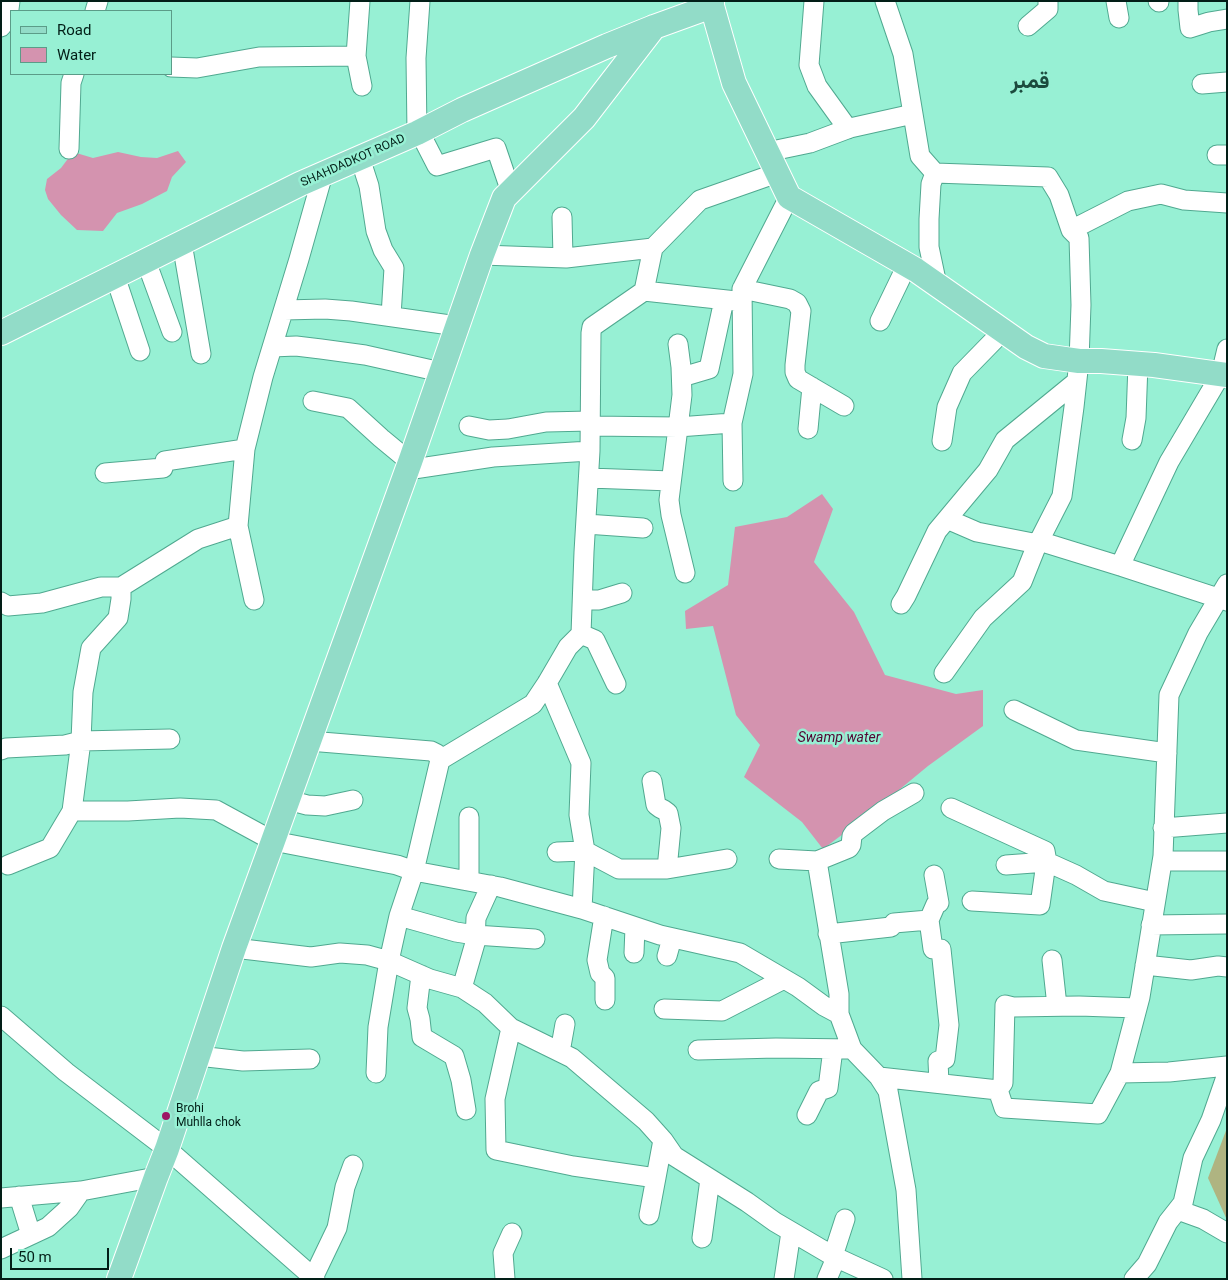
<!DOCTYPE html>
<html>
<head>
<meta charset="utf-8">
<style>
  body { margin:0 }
  #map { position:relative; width:1228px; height:1280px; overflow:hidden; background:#97f0d4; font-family:Roboto,sans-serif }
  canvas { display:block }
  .frame { position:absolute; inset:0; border:2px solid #021e17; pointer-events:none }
  .legend { position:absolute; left:10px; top:10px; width:162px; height:65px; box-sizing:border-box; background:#97f0d4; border:1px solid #5b9c88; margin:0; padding:6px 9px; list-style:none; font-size:15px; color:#021e17 }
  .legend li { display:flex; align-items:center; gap:10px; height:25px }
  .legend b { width:25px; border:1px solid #5b9c88 }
  .scale { position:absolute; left:10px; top:1248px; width:99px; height:22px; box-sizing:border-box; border:2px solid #021e17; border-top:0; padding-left:6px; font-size:15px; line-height:18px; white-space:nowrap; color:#021e17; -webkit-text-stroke:4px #97f0d4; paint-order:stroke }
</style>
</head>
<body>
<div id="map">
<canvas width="1228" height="1280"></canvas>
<div class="frame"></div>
<ul class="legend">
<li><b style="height:6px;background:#92dcc8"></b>Road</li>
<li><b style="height:14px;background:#d493af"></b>Water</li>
</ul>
<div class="scale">50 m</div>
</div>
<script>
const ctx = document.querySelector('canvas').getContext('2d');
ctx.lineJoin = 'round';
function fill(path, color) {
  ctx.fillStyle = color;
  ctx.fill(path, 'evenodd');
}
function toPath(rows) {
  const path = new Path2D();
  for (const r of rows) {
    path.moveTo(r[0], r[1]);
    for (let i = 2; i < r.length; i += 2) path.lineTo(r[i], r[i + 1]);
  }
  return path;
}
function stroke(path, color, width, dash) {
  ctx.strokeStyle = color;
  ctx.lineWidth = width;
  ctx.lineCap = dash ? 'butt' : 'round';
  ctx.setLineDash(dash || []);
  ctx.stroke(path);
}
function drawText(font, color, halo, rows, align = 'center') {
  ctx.font = font + ' Roboto,Vazirmatn,sans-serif';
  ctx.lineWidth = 5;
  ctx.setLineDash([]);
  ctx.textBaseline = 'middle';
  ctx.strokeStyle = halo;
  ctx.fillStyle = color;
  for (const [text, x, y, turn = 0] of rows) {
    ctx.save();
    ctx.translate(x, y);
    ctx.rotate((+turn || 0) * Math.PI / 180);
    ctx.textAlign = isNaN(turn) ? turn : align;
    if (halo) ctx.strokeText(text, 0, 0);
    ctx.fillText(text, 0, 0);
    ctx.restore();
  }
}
const green = toPath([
  [1227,1128,1227,1220,1208,1178]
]);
const water = toPath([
  [178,151,186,162,172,177,167,191,142,204,117,213,103,231,77,230,61,215,48,199,45,190,47,179,61,168,73,152,93,158,118,152,141,157,157,158],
  [822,494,833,509,814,562,854,612,885,675,956,694,983,690,983,726,928,766,871,813,823,849,802,822,744,777,760,745,736,715,713,626,686,629,685,611,728,585,735,527,787,517]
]);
const minor = toPath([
  [360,1,356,56,362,86],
  [814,1,809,65,817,86,848,129],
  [885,1,903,54,920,156,935,173,1048,177,1059,195,1071,230,1079,238,1081,305,1079,361,1074,407,1062,496,1036,547,1022,582,983,618,944,673],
  [1116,1,1119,18],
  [1158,1,1159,2],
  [1188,1,1188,10,1190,28,1209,22,1227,19],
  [95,11,98,1],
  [1028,26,1048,9,1048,1],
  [1,27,8,17,10,1],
  [171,67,197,68,259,57,356,56],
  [1202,84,1227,82],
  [419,131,437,166,496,148,511,192],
  [417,133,416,58,420,1],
  [69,149,71,83,74,74],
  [767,152,810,143,850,128,913,114],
  [1217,155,1227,155],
  [360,158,369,186,376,231,383,250,394,268,391,316],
  [935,173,931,184,929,219,929,247,937,285],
  [562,217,563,257],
  [1071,230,1128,201,1161,194,1184,200,1227,203],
  [182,243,201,354],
  [482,255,566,258,653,248],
  [146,261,172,332],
  [115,276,140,351],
  [742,289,790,299,797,303,801,311,795,365,795,372,798,379,844,406],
  [644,291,736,301],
  [284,310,325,309,351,311,457,326],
  [880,321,907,265],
  [678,344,681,367,682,395,669,500,671,515,685,573],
  [272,347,296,346,321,349,365,355,441,372],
  [682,377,709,369,724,300],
  [313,401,348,408,381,438,410,462],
  [469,426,489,430,508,429,546,422,590,421],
  [590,426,678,427,732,423],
  [808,429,812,387],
  [1132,440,1136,418,1138,364],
  [942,441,947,407,962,373,1003,331],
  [407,470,493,457,590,451],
  [105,473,163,468,165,461,245,449],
  [589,478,671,481],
  [733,481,732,423,743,374,742,289,789,197],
  [947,519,977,532,1038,544],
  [586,524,643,528],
  [1039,541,1120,566,1227,601],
  [1120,566,1169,462,1221,374,1227,349],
  [254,600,238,526,245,449,263,377,299,259,323,174],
  [583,600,599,600,622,593],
  [1,602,8,606,42,603,101,587,121,587,198,539,238,526],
  [901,604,906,596,937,531,988,470,1005,440,1076,382],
  [581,634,595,640,616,684],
  [547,683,581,763,579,815,585,851,582,909],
  [1014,710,1076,740,1167,753],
  [309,741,431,751,437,754,440,760,414,871,399,916,389,961,378,1027,376,1073],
  [1,750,6,748,65,745,81,741,170,739],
  [440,760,533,704,547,683,568,647,581,634,584,552,590,451,591,333,592,327,644,291,653,248,700,200,777,173],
  [652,781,656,805,660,808,664,810,668,813,671,828,667,869],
  [288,800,307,805,325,806,353,800],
  [951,808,1045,851,1047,862,1045,870,1040,905,972,901],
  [72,811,128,811,180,808,216,810,273,841,397,865,414,871,500,887,582,909,660,935,740,953,798,987,824,1006,839,1014,852,1049,879,1077,888,1091,906,1190,912,1279],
  [1163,828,1227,823],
  [557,852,585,851,619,869,667,869,727,859],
  [779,859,817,861,849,848,851,845,852,836,854,833,883,811,914,793],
  [817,861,839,994,839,1014],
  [1162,861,1227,861],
  [8,865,50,848,72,811,81,741,83,692,91,648,118,618,121,599,121,587],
  [1006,865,1047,862,1076,875,1104,891,1155,902],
  [934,875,939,903,936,904,929,920,933,949,941,949,949,1025,945,1059,938,1061,939,1083],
  [469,881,469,817],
  [399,916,456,932,475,935,535,939],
  [604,916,597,960,600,973,605,978,605,1000],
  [1151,925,1227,924],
  [828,934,891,927,894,923,929,920],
  [234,948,311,957,340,953,367,955,389,961,430,979,462,988,485,1003,511,1028,572,1058,646,1121,663,1140,674,1156,747,1202,775,1222,833,1256,883,1279],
  [634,953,635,927],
  [667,956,672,938],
  [1052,960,1057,1006],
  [1145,965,1191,970,1218,966,1227,967],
  [421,975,417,1008,420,1019,422,1037,454,1056,461,1080,466,1110],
  [462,988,475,943,476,918,491,885],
  [1137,1008,1079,1006,1013,1007,1005,1005,1003,1083,998,1090,1004,1108,1098,1114,1120,1073,1140,997,1163,856,1169,695,1198,633,1227,584],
  [664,1009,722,1011,784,979],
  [1,1016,66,1072,167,1149,315,1279],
  [511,1028,495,1099,496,1150,573,1166,656,1178],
  [698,1050,776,1048,852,1049],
  [560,1052,565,1024],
  [198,1056,243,1061,310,1059],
  [1120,1073,1169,1072,1227,1066],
  [879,1077,998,1090],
  [807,1115,819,1091,828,1088,833,1049],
  [19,1196,31,1235],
  [1,1198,81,1191,156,1177],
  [1178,1210,1203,1219,1227,1233],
  [649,1215,663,1140],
  [702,1238,710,1179],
  [1,1249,48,1227,69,1208,81,1191],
  [833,1256,845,1219],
  [313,1278,337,1228,345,1187,353,1165],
  [505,1279,503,1253,512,1233],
  [784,1279,791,1232],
  [827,1279,836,1258],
  [1134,1279,1147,1264,1168,1222,1183,1203,1193,1158,1211,1120,1227,1074]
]);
const major = toPath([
  [712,1,712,6,734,83,789,197,916,270,1026,347,1044,356,1079,361,1101,361,1154,365,1227,375],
  [1,333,300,184,417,133,462,110,607,46,654,27,712,6],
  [119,1279,156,1177,167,1149,234,948,273,841,410,462,482,255,504,198,584,118,654,27]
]);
const markers = [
  [166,1116,5,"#9d1564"]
];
const streetNames = [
  ["SHAHDADKOT ROAD",353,161,-24]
];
const poiNames = [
  ["Brohi",176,1109],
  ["Muhlla chok",176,1123]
];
const waterNames = [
  ["Swamp water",839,738]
];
const townNames = [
  ["قمبر",1030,82]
];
fill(green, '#afb481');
fill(water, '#d493af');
stroke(minor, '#50a990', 21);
stroke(major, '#fff', 26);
stroke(minor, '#fff', 19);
stroke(major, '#92dcc8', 24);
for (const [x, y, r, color] of markers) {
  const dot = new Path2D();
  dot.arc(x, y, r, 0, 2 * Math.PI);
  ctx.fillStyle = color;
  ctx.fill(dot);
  stroke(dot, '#97f0d4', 2);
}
drawText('12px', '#021e17', '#97f0d4', streetNames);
drawText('12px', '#021e17', '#97f0d4', poiNames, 'left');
drawText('italic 14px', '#530532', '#97f0d4', waterNames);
drawText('bold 22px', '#1c4b3e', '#97f0d4', townNames);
</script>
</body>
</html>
